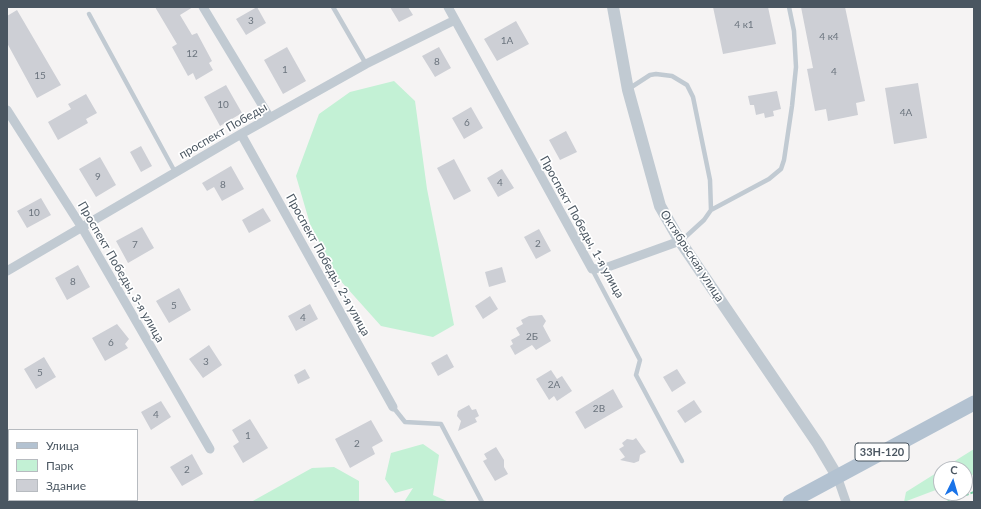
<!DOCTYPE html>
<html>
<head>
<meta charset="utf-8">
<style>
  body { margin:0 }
  #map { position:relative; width:981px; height:509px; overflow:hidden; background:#f5f3f3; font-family:Lato,sans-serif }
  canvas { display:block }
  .frame { position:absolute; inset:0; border:8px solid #4a5661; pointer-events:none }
  .legend { position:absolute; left:8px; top:429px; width:130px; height:72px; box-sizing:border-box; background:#fff; border:1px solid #b7bbc0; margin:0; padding:5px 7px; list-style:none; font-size:12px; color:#4a5661 }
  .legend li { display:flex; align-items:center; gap:8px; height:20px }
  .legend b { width:20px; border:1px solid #b7bbc0 }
  .north { position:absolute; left:933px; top:461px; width:40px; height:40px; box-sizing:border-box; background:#fff; border:1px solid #b7bbc0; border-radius:50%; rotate:5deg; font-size:11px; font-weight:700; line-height:16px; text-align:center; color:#4a5661 }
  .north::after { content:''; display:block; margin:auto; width:14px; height:18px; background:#1a73e8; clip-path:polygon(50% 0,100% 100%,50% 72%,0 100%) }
</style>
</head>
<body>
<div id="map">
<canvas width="981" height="509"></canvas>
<div class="frame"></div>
<ul class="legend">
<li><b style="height:5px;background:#b3c2d1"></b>Улица</li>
<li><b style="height:11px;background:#c3f1d5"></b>Парк</li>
<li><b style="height:11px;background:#cdcfd5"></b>Здание</li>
</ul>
<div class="north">С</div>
</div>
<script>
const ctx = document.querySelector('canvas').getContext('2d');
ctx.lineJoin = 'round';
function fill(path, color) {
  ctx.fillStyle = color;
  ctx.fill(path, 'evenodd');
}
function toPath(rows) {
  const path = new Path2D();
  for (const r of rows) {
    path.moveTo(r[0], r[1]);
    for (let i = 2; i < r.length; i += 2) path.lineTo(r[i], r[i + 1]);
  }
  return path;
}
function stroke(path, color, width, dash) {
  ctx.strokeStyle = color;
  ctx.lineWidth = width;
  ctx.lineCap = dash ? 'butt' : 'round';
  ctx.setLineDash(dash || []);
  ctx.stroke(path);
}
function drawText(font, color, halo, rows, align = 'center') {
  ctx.font = font + ' Lato,sans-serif';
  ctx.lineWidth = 3.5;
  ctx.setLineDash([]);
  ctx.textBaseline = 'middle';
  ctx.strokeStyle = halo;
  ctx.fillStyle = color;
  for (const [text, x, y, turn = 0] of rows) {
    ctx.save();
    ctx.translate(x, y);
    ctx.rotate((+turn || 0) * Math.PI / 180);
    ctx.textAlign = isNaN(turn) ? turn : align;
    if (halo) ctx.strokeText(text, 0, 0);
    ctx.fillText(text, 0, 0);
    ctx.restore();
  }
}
const green = toPath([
  [394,81,415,101,427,189,454,325,433,337,381,326,338,278,310,224,296,176,319,114,350,92],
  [423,444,439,455,433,495,449,502,404,502,413,488,395,493,385,479,391,453],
  [974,449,974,474,965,479,965,469,942,469],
  [334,467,359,481,359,502,251,502,312,468],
  [941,470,941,488,904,502,906,492]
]);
const building = toPath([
  [155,7,193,7,180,15,192,35,197,33,212,61,209,63,213,70,196,80,193,73,188,76,172,47,177,44],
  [257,7,266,23,246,35,236,19],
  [390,7,408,7,413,15,399,22],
  [713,7,768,7,776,44,723,54],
  [801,7,845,7,865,101,856,103,858,115,828,121,826,109,815,111,807,69,813,68],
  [17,10,61,85,37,98,7,43,7,16],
  [516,21,529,44,497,61,484,39],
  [287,47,306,81,283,94,264,60],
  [439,47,451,68,435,77,422,56],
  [918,83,927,138,894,144,885,88],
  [226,85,242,113,220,126,204,97],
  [777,91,781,109,773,111,774,116,765,118,764,113,756,115,754,105,750,105,748,96],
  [86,94,97,113,86,119,88,123,58,140,48,122,71,109,68,104],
  [471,107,483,128,464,139,452,118],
  [566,131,577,152,560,160,549,140],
  [141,146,152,166,141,172,130,152],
  [100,157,116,185,96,197,79,169],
  [454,159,471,191,454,200,437,168],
  [231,166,244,189,222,201,214,187,207,191,202,183],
  [502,169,514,188,498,197,487,178],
  [41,198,51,215,27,228,17,211],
  [263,208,271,221,249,233,242,220],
  [142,227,154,248,128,263,116,241],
  [539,229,551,251,536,259,524,237],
  [78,265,90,287,67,300,55,278],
  [502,267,506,282,489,287,485,272],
  [179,288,191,310,169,323,156,301],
  [490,296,498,309,483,319,475,306],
  [310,304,318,319,296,331,288,316],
  [542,315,546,321,543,326,551,341,536,350,532,345,515,355,510,346,513,344,511,340,520,335,516,328,523,324,521,320,529,316],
  [117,324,129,339,125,344,128,348,105,361,92,338],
  [209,345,222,365,203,378,189,359],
  [447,354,454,367,438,376,431,363],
  [44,357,56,377,36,389,24,369],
  [305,369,310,378,298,384,294,375],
  [677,369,686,383,672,392,663,377],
  [551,370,557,379,562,376,572,391,557,401,554,396,549,400,536,379],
  [613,389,623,407,585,429,575,412],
  [694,400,702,412,685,423,677,411],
  [161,401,171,417,151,430,141,412],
  [469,405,472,410,476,409,479,416,475,418,477,422,458,431,461,421,457,416,458,411],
  [250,419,268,448,243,463,233,446,239,442,232,430],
  [371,420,383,441,372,447,375,454,350,468,335,439],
  [636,438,646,452,640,455,639,461,634,463,620,460,625,457,619,449,624,446,622,443,627,439,633,440],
  [496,447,504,460,504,467,508,474,495,481,483,461,487,459,484,454],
  [192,454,203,474,182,486,170,467]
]);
const path = toPath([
  [947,502,974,492]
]);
const service = toPath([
  [333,7,366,64],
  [89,14,175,172],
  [630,88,650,75,656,74,672,76,687,85,693,97,710,180,711,210],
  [681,241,704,220,711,210,769,179,781,169,784,160,792,106,796,67,794,31,789,7],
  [592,269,640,360,636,375,682,461],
  [393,407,405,422,441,424,482,502]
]);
const minor = toPath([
  [203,7,270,118],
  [448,7,592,269,605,268,680,241],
  [7,110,81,226,210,449],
  [241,134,393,407],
  [7,271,241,134,366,64,455,20],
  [7,466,9,470],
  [837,476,846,502],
  [26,500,27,502]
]);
const tertiary = toPath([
  [613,7,628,90,660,206,680,241,818,444,837,476]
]);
const primary = toPath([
  [790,502,974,403]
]);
const numberNames = [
  ["3",251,21],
  ["4 к1",744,25],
  ["4 к4",829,37],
  ["1А",507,41],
  ["12",192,54],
  ["8",437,62],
  ["1",285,70],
  ["4",834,72],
  ["15",40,76],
  ["10",223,105],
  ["4А",906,113],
  ["6",467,123],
  ["9",98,177],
  ["4",500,183],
  ["8",223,185],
  ["10",34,213],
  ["2",538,244],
  ["7",135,245],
  ["8",73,282],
  ["5",174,306],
  ["4",303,318],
  ["2Б",532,337],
  ["6",111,343],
  ["3",206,362],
  ["5",40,373],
  ["2А",554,385],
  ["2В",599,409],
  ["4",156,415],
  ["1",248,436],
  ["2",357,444],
  ["2",187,470]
];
const shields = [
  [882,452,54]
];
const shieldNames = [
  ["33Н-120",882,452]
];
const streetNames = [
  ["проспект Победы",223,131,-30],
  ["Проспект Победы, 1-я улица",582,227,61],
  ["Октябрьская улица",692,256,57],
  ["Проспект Победы, 2-я улица",328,265,61],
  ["Проспект Победы, 3-я улица",121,272,60]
];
fill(green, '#c3f1d5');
fill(building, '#cdcfd5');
stroke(path, '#7ad0a6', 2, [3, 2]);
stroke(service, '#c1cad2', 4.5);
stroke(minor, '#c1cad2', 9);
stroke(tertiary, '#c1cad2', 12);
stroke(primary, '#b3c2d1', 15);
drawText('10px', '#6b747e', null, numberNames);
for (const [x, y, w] of shields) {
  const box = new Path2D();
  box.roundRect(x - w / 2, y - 9, w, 18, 3);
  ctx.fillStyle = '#fff';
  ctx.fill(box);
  stroke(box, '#4a5661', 1);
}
drawText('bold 11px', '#4a5661', null, shieldNames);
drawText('12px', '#4a5661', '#fff', streetNames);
</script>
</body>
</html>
